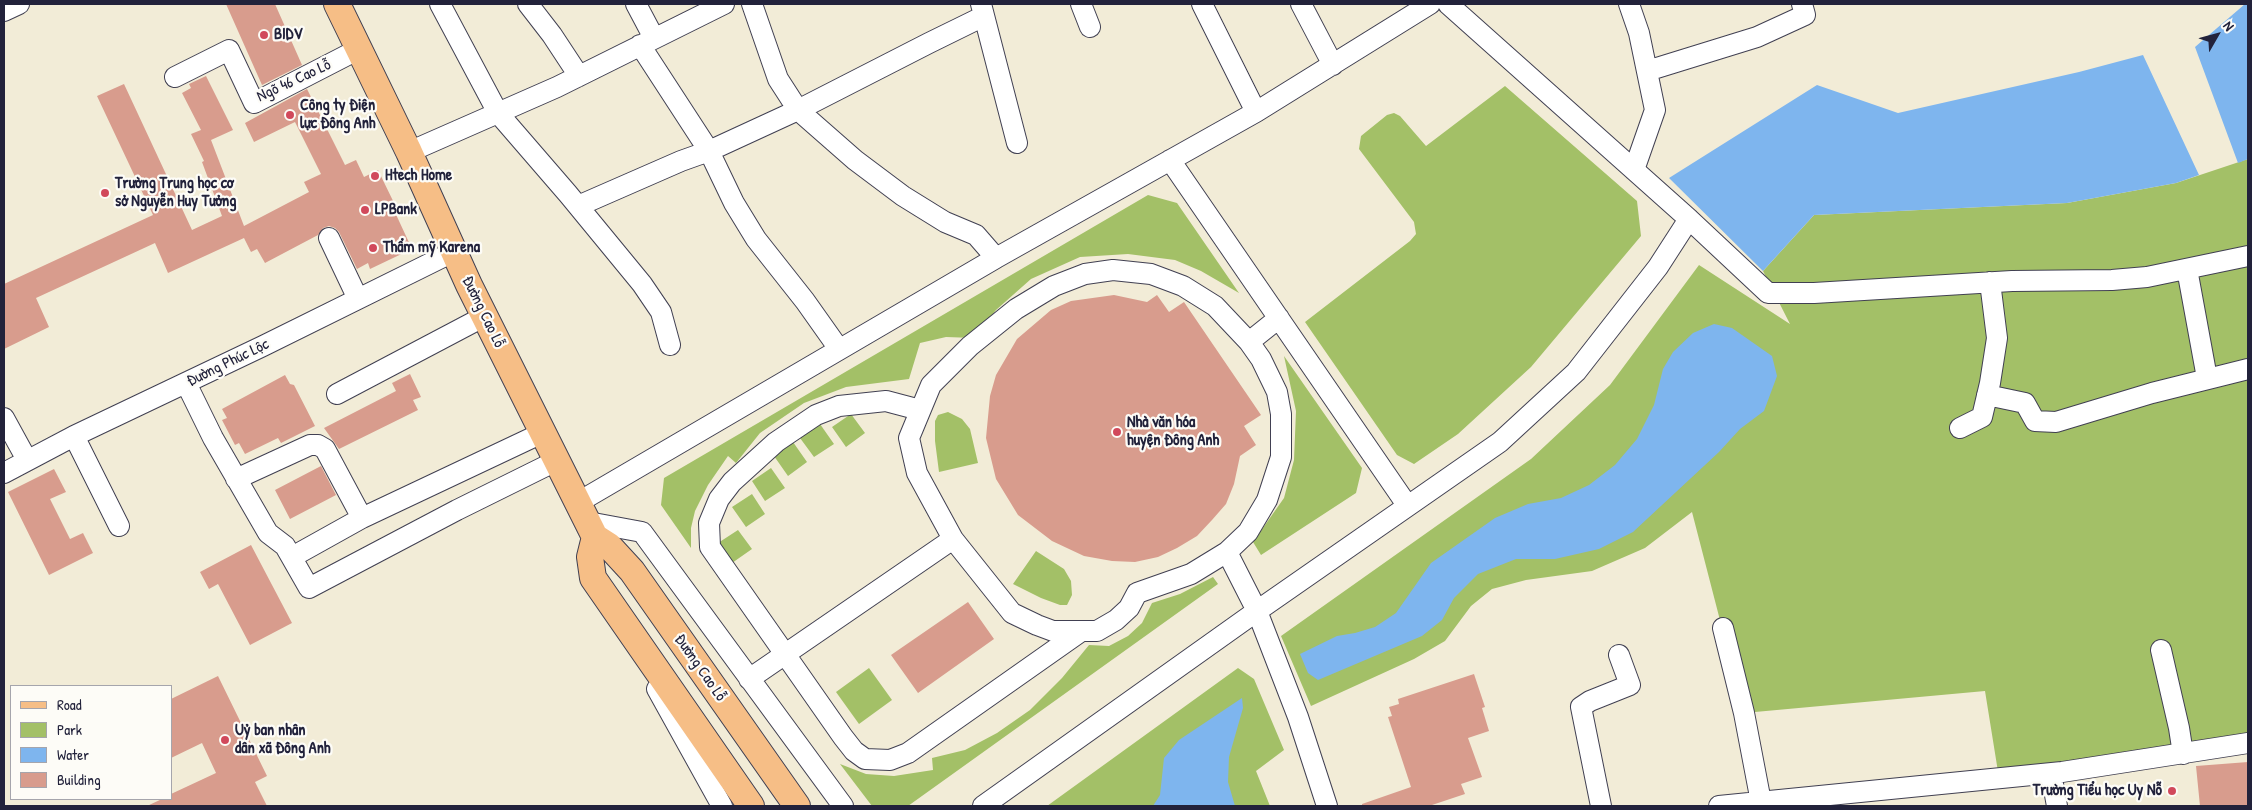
<!DOCTYPE html>
<html>
<head>
<meta charset="utf-8">
<style>
  body { margin:0 }
  #map { position:relative; width:2252px; height:810px; overflow:hidden; background:#f2ecd7; font-family:"Patrick Hand",sans-serif }
  canvas { display:block }
  .frame { position:absolute; inset:0; border:5px solid #22223b; pointer-events:none }
  .legend { position:absolute; left:10px; top:685px; width:162px; height:115px; box-sizing:border-box; background:#fdfcf7; border:1px solid #a5a5ac; margin:0; padding:6px 9px; list-style:none; font-size:15px; color:#22223b }
  .legend li { display:flex; align-items:center; gap:10px; height:25px }
  .legend b { width:25px; border:1px solid #a5a5ac }
  .north { position:absolute; left:2192px; top:10px; width:50px; height:50px; -webkit-text-stroke:4px #fdfcf7; paint-order:stroke; rotate:52deg; font-size:14px; font-weight:700; line-height:20px; text-align:center; color:#22223b }
  .north::after { content:''; display:block; margin:auto; width:18px; height:22px; background:#22223b; clip-path:polygon(50% 0,100% 100%,50% 72%,0 100%) }
</style>
</head>
<body>
<div id="map">
<canvas width="2252" height="810"></canvas>
<div class="frame"></div>
<ul class="legend">
<li><b style="height:6px;background:#f6be86"></b>Road</li>
<li><b style="height:14px;background:#a3c067"></b>Park</li>
<li><b style="height:14px;background:#7eb5ee"></b>Water</li>
<li><b style="height:14px;background:#d89c8d"></b>Building</li>
</ul>
<div class="north">N</div>
</div>
<script>
const ctx = document.querySelector('canvas').getContext('2d');
ctx.lineJoin = 'round';
function fill(path, color) {
  ctx.fillStyle = color;
  ctx.fill(path, 'evenodd');
}
function toPath(rows) {
  const path = new Path2D();
  for (const r of rows) {
    path.moveTo(r[0], r[1]);
    for (let i = 2; i < r.length; i += 2) path.lineTo(r[i], r[i + 1]);
  }
  return path;
}
function stroke(path, color, width, dash) {
  ctx.strokeStyle = color;
  ctx.lineWidth = width;
  ctx.lineCap = dash ? 'butt' : 'round';
  ctx.setLineDash(dash || []);
  ctx.stroke(path);
}
function drawText(font, color, halo, rows, align = 'center') {
  ctx.font = font + ' "Patrick Hand",sans-serif';
  ctx.lineWidth = 4.5;
  ctx.setLineDash([]);
  ctx.textBaseline = 'middle';
  ctx.strokeStyle = halo;
  ctx.fillStyle = color;
  for (const [text, x, y, turn = 0] of rows) {
    ctx.save();
    ctx.translate(x, y);
    ctx.rotate((+turn || 0) * Math.PI / 180);
    ctx.textAlign = isNaN(turn) ? turn : align;
    if (halo) ctx.strokeText(text, 0, 0);
    ctx.fillText(text, 0, 0);
    ctx.restore();
  }
}
const green = toPath([
  [1505,86,1637,201,1641,236,1531,367,1458,434,1414,464,1397,455,1305,322,1410,241,1416,234,1414,222,1359,149,1361,136,1387,115,1394,113,1400,116,1426,146],
  [2248,159,2248,742,1999,778,1985,691,1744,713,1692,512,1645,548,1592,571,1526,580,1492,589,1471,606,1445,641,1414,659,1311,706,1281,636,1531,459,1610,385,1699,265,1790,324,1763,271,1814,215,2067,203,2176,183],
  [1148,195,1177,203,1239,293,1201,271,1175,260,1128,254,1080,257,1031,279,996,310,974,338,946,337,920,343,909,379,846,387,804,403,760,433,736,463,728,456,708,485,695,511,691,528,691,548,661,505,664,478],
  [1284,356,1362,468,1356,493,1261,555,1253,542,1284,498,1294,460,1296,411],
  [948,412,962,419,970,429,978,463,939,472,935,441,935,421,938,415],
  [851,414,865,433,846,447,832,427],
  [820,424,834,444,814,457,800,438],
  [793,442,807,462,788,476,774,456],
  [771,468,785,488,765,501,752,481],
  [752,494,765,514,746,527,732,507],
  [738,530,752,549,732,563,718,543],
  [1036,551,1064,569,1071,581,1072,595,1067,605,1060,605,1041,598,1013,584],
  [1213,577,1218,584,908,806,872,806,840,764,866,774,894,776,933,770,932,758,965,750,997,733,1030,710,1062,678,1089,645,1109,646,1128,636,1142,623,1152,603,1180,594],
  [869,668,892,700,859,724,836,692],
  [1238,668,1254,679,1284,750,1256,771,1270,806,1047,806]
]);
const water = toPath([
  [2245,4,2248,4,2248,159,2238,163,2195,47],
  [2143,55,2199,175,2176,183,2067,203,1814,215,1763,271,1669,178,1817,85,1898,113,2079,72],
  [1714,324,1732,328,1772,356,1777,376,1764,411,1740,429,1719,452,1633,532,1599,549,1555,559,1516,559,1478,574,1454,598,1442,620,1422,636,1318,680,1308,673,1300,654,1337,636,1355,633,1375,627,1396,613,1431,563,1495,518,1528,504,1561,498,1589,485,1615,465,1637,439,1654,405,1663,369,1673,352,1693,333],
  [1242,698,1243,708,1229,757,1228,782,1235,806,1153,806,1160,795,1164,758,1179,740]
]);
const building = toPath([
  [226,4,275,4,302,65,262,85],
  [206,76,233,130,211,140,244,226,309,192,304,182,321,174,295,122,254,142,245,123,307,89,345,165,356,160,364,177,378,170,396,207,393,208,412,249,370,269,368,263,357,269,339,232,335,228,329,226,323,228,318,235,265,263,257,249,251,252,244,238,168,273,155,243,36,298,49,327,4,349,4,284,153,215,97,96,124,84,192,230,222,216,202,162,204,161,191,134,201,130,182,93,191,88,189,84],
  [1114,295,1147,302,1157,295,1169,312,1184,302,1261,415,1244,426,1256,445,1240,456,1234,484,1226,504,1212,520,1197,536,1177,548,1158,557,1135,562,1112,561,1084,556,1052,541,1018,515,996,479,986,438,990,396,996,375,1017,339,1051,310,1071,301],
  [410,374,421,397,413,400,418,410,339,449,324,428,396,391,392,383],
  [285,375,290,384,294,385,315,426,281,443,278,438,245,454,239,443,235,445,222,420,227,418,222,409],
  [321,466,336,495,290,519,275,490],
  [54,469,66,492,50,499,70,539,83,533,93,553,49,575,8,492],
  [251,545,292,623,250,645,218,584,209,589,200,572],
  [968,602,994,639,918,693,891,655],
  [1474,674,1485,707,1482,708,1489,731,1468,738,1482,777,1461,784,1465,794,1429,806,1362,806,1362,804,1411,787,1388,717,1392,716,1389,707,1399,704,1398,699],
  [218,676,267,776,255,782,267,806,147,806,162,799,171,799,171,794,216,773,202,743,171,758,171,699],
  [2248,762,2248,806,2200,806,2196,766]
]);
const minor = toPath([
  [440,4,498,113,568,194,642,284,661,312,670,345],
  [528,4,552,35,579,76],
  [636,4,654,38],
  [981,4,1017,143],
  [1081,4,1090,27],
  [1202,4,1256,112],
  [1301,4,1333,65],
  [1448,4,1689,219,1768,293,1814,293,2012,281,2112,280,2147,277,2248,256],
  [1629,4,1639,33,1655,110,1634,170],
  [4,11,19,4],
  [640,45,709,151,798,110,929,43,984,16],
  [1647,71,1757,37,1805,15,1802,4],
  [175,77,229,50,254,103,359,49],
  [409,152,557,87,724,4],
  [1170,160,1407,505],
  [578,206,681,161,709,151,734,203,756,239,805,301,839,349],
  [329,238,358,299],
  [996,258,1256,112,1430,4],
  [2187,269,2207,378],
  [1249,342,1215,306,1183,286,1151,274,1113,270,1085,274,1054,286,1016,309,970,346,931,385,909,438,917,473,953,539,1012,613,1037,625,1053,631,1097,631,1116,620,1129,608,1137,593,1191,574,1227,552,1257,611,1298,717,1327,806],
  [186,383,213,438,268,533,285,546,309,588,457,510,556,461],
  [337,394,485,316],
  [1987,395,2025,403,2035,421,2056,422,2152,393,2248,369],
  [920,410,886,401,839,406,816,415,776,442,732,482,719,499,709,523,710,547,843,737,854,751,865,759,890,760,908,753,1080,632],
  [4,418,27,460],
  [1960,428,1982,417,1990,383,1997,338,1990,282],
  [74,436,119,526],
  [4,473,74,436,263,346,453,252],
  [236,479,310,445,318,445,325,449,362,518],
  [577,503,996,258,976,235,945,222,903,196,855,160,798,110,778,79,752,4],
  [588,522,642,532,843,806],
  [1227,552,1248,532,1267,500,1281,457,1281,414,1277,392,1261,359,1249,342,1279,318],
  [292,557,362,518,542,433],
  [1723,628,1744,713,1761,802],
  [2161,650,2179,728,2183,754],
  [749,679,953,539],
  [657,689,722,806],
  [2051,773,2057,806],
  [983,806,1257,611,1500,442,1576,372,1658,267,1689,219],
  [1601,806,1581,707,1590,701,1630,685,1619,655],
  [1719,806,2062,772,2248,743]
]);
const major = toPath([
  [337,4,409,152,469,285,595,537,609,546,632,571,797,806],
  [595,537,590,557,593,578,751,806]
]);
const markers = [
  [264,35,5,"#d1495b"],
  [290,115,5,"#d1495b"],
  [375,176,5,"#d1495b"],
  [105,193,5,"#d1495b"],
  [365,210,5,"#d1495b"],
  [373,248,5,"#d1495b"],
  [1117,432,5,"#d1495b"],
  [225,740,5,"#d1495b"],
  [2172,791,5,"#d1495b"]
];
const poiNames = [
  ["BIDV",274,35],
  ["Công ty Điện",300,106],
  ["lực Đông Anh",300,124],
  ["Htech Home",385,176],
  ["Trường Trung học cơ",115,184],
  ["sở Nguyễn Huy Tưởng",115,202],
  ["LPBank",375,210],
  ["Thẩm mỹ Karena",383,248],
  ["Nhà văn hóa",1127,423],
  ["huyện Đông Anh",1127,441],
  ["Uỷ ban nhân",235,731],
  ["dân xã Đông Anh",235,749],
  ["Trường Tiểu học Uy Nỗ",2162,791,"right"]
];
const streetNames = [
  ["Ngõ 46 Cao Lỗ",294,81,-25],
  ["Đường Cao Lỗ",483,312,64],
  ["Đường Phúc Lộc",228,363,-26],
  ["Đường Cao Lỗ",700,668,55]
];
fill(green, '#a3c067');
fill(water, '#7eb5ee');
fill(building, '#d89c8d');
stroke(minor, '#414052', 22);
stroke(major, '#414052', 28);
stroke(minor, '#fff', 20);
stroke(major, '#f6be86', 26);
for (const [x, y, r, color] of markers) {
  const dot = new Path2D();
  dot.arc(x, y, r, 0, 2 * Math.PI);
  ctx.fillStyle = color;
  ctx.fill(dot);
  stroke(dot, '#fdfcf7', 2);
}
drawText('bold 16px', '#22223b', '#fdfcf7', poiNames, 'left');
drawText('16px', '#22223b', '#fdfcf7', streetNames);
</script>
</body>
</html>
